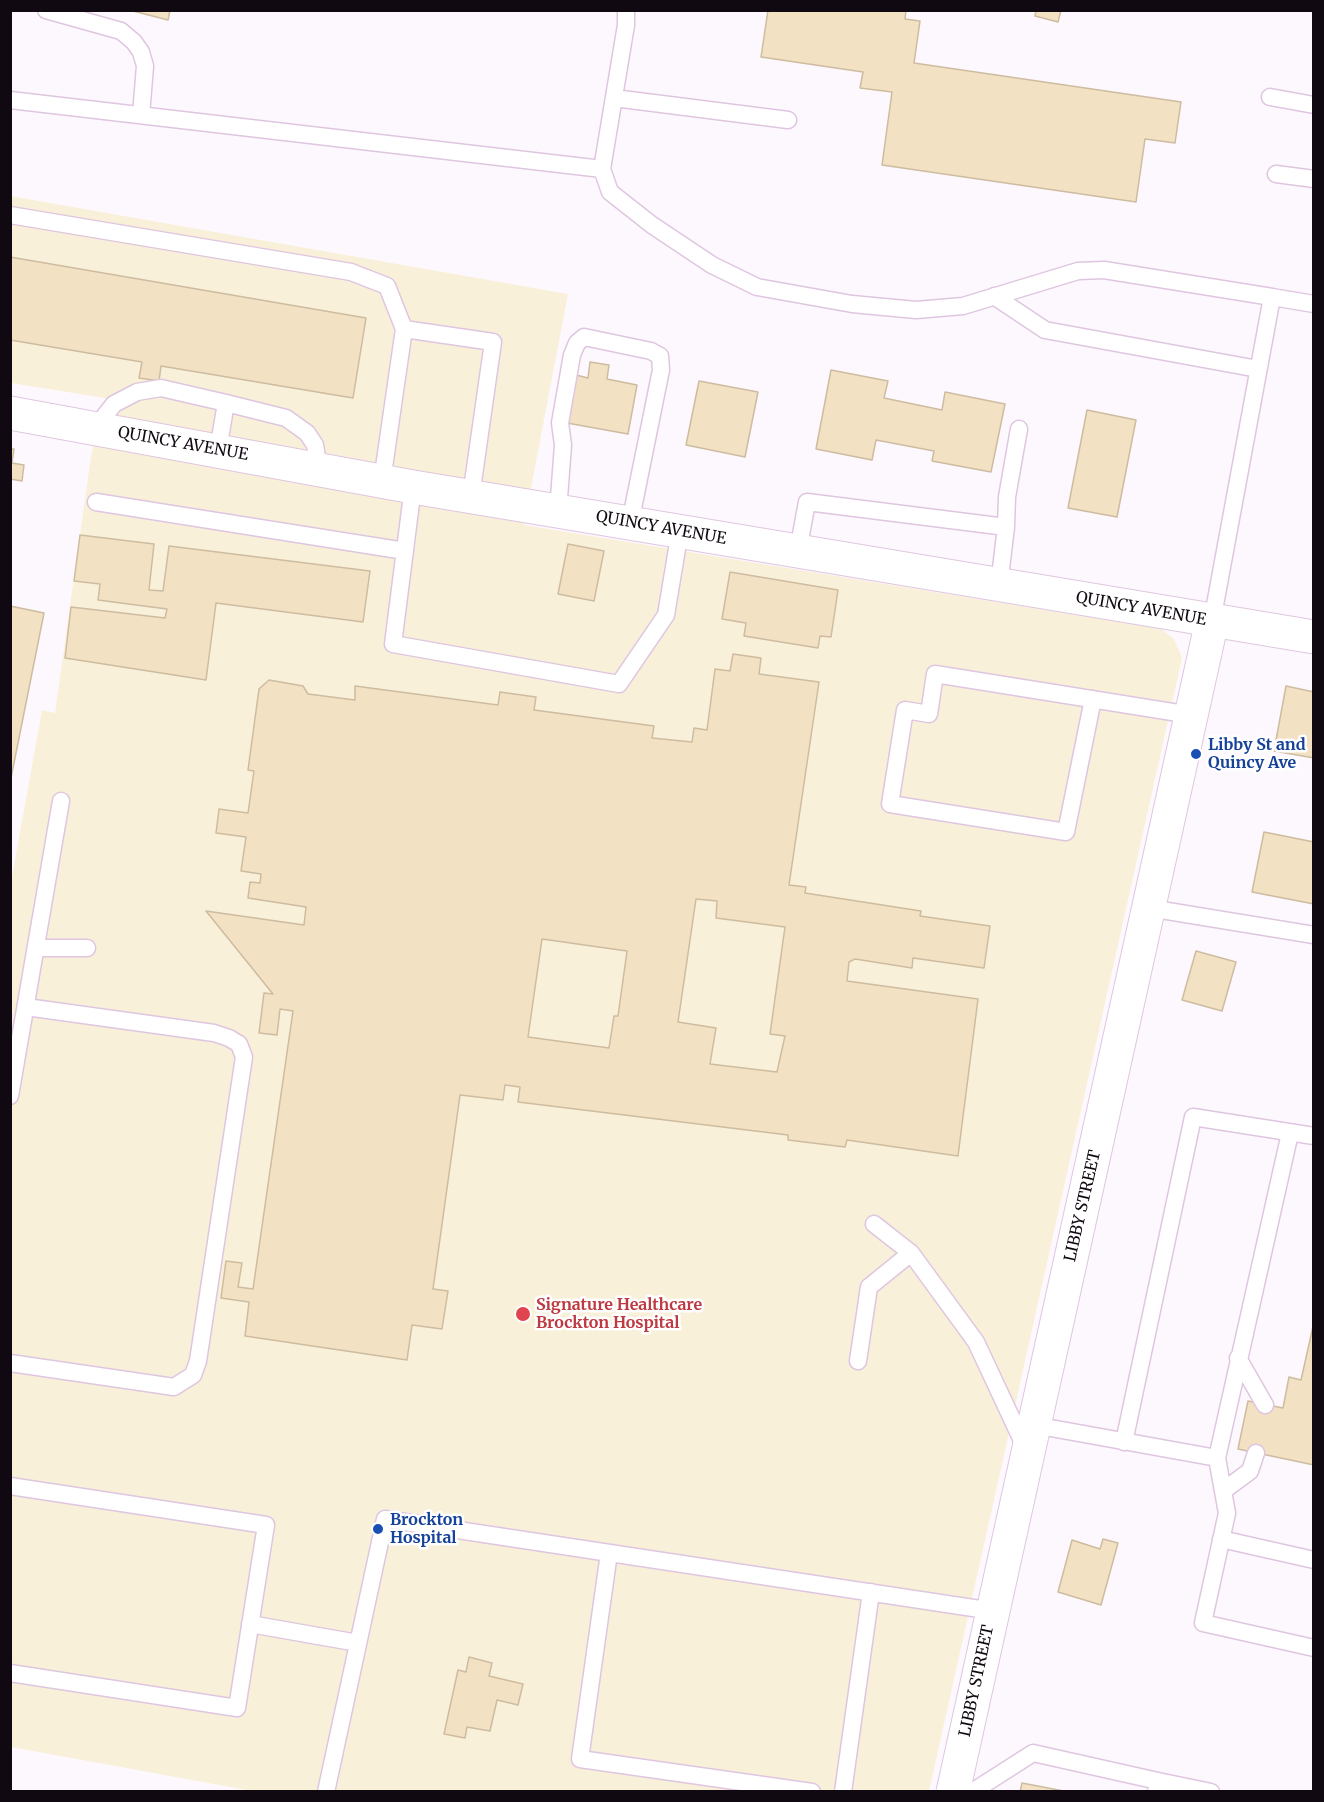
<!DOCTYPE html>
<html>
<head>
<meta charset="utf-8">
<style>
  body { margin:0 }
  #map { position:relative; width:1324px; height:1802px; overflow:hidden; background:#fdf8fe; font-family:Merriweather,serif }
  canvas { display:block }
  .frame { position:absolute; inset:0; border:12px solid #110911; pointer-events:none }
</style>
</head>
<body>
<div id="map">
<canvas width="1324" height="1802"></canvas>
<div class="frame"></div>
</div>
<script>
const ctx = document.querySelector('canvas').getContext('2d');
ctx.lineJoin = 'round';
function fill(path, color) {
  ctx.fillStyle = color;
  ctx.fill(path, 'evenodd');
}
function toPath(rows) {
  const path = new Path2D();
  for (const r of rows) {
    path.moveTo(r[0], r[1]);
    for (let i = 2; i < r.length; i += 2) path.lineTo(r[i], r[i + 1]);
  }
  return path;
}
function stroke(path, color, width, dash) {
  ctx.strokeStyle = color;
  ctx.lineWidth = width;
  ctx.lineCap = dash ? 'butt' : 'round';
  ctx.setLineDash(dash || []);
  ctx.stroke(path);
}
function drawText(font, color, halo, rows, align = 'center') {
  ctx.font = font + ' Merriweather,serif';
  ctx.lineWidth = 5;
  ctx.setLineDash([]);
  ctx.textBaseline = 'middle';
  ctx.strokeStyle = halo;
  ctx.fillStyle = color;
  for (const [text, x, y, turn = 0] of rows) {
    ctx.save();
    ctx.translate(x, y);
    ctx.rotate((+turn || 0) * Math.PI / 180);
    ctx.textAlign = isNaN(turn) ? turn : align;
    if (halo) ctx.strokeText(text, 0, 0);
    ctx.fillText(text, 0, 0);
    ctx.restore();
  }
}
const medical = toPath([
  [10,196,568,294,524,525,1161,629,1174,639,1182,658,929,1791,252,1791,11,1747,11,882,42,710,55,713,91,456,105,398,11,383]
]);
const building = toPath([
  [129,10,170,10,168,20,129,10],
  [768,10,906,10,905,19,920,21,914,63,1181,102,1175,143,1145,139,1136,202,882,165,892,92,860,88,863,72,761,57,768,10],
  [1036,10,1061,10,1058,22,1035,16,1036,10],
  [10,257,366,318,353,398,161,366,159,381,139,378,142,362,10,340,10,257],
  [590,362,609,365,607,379,637,385,628,434,567,423,576,375,588,378,590,362],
  [831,370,888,381,884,398,942,410,945,392,1005,404,991,472,932,461,934,451,876,440,872,460,816,449,831,370],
  [699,381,758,392,745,457,686,445,699,381],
  [1087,410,1136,420,1117,517,1068,508,1087,410],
  [10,449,14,449,12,463,24,465,22,481,10,479,10,449],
  [80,535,154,544,149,590,163,591,169,546,370,571,363,622,216,603,206,680,65,658,71,607,165,618,167,609,98,600,100,584,74,581,80,535],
  [568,544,604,551,594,601,558,594,568,544],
  [730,572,838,590,831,637,820,636,818,648,744,636,746,623,722,619,730,572],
  [10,606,44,613,10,783,10,606],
  [733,654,761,658,759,674,819,682,789,885,806,887,805,893,921,911,920,916,990,926,984,968,913,958,912,968,855,959,849,962,847,981,978,999,958,1156,847,1140,845,1147,788,1140,788,1135,518,1102,520,1087,505,1085,503,1100,460,1095,433,1289,448,1291,442,1329,412,1325,407,1360,245,1336,249,1302,221,1298,226,1261,242,1263,238,1287,253,1289,293,1011,280,1009,277,1035,259,1033,264,993,273,994,206,911,304,925,306,907,248,898,250,882,260,883,261,874,241,871,246,837,216,833,219,809,248,813,254,771,248,770,259,689,269,680,303,686,308,694,355,700,355,686,498,705,500,692,536,697,534,710,654,726,652,738,692,742,694,728,707,730,715,669,730,671,733,654],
  [696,899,717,901,716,918,785,927,770,1034,785,1036,777,1072,710,1064,716,1028,678,1022,696,899],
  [542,939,627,951,618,1016,614,1016,609,1048,528,1037,542,939],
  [1286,686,1314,692,1314,758,1274,751,1286,686],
  [1264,832,1314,842,1314,904,1252,892,1264,832],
  [1196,951,1236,962,1222,1011,1182,1000,1196,951],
  [1314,1322,1314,1465,1238,1449,1248,1401,1283,1408,1289,1377,1301,1380,1314,1322],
  [1103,1539,1118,1543,1101,1605,1058,1592,1072,1540,1100,1549,1103,1539],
  [469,1657,492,1663,489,1676,523,1684,518,1705,497,1700,490,1731,467,1727,465,1738,444,1734,458,1670,466,1672,469,1657],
  [1022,1783,1069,1792,1020,1792,1022,1783]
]);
const lane = toPath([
  [46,10,121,31,134,42,141,52,145,66,141,115],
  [626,10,626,25,602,169,610,192,652,225,712,265,757,287,852,304,916,310,963,306,1078,271,1104,270,1272,297,1212,621],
  [1270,97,1314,105],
  [614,98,788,120],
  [10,100,602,169],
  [1276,174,1314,179],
  [10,215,351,272,387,286,404,329,382,481],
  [994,296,1045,330,1258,369],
  [1272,297,1314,304],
  [404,329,493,342,471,496],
  [95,428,114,404,137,392,161,388,226,403],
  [218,450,226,403,286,418,307,433,315,445,319,469],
  [413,487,393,644,619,684,666,615,680,531],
  [96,502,405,551],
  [558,511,563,445,560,423,572,355,577,343,584,337,651,351,660,356,661,370,630,523],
  [1006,527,1007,497,1019,429],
  [798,551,807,502,1006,527,999,585],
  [1093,699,1066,832,890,804,905,710,929,714,935,674,1191,715],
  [1149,908,1314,935],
  [36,948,87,948],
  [10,1096,61,801],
  [874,1224,911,1253,976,1342,1026,1449],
  [1238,1358,1265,1405],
  [858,1361,869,1287,911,1253],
  [10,1363,174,1387,193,1375,198,1361,244,1057,239,1044,229,1038,214,1033,26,1007],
  [1034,1425,1217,1458,1227,1513,1203,1623,1314,1648],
  [1124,1442,1193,1117,1314,1136],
  [1217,1458,1290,1133],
  [10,1486,266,1525,237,1708,10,1673],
  [1223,1491,1250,1471,1256,1453],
  [1221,1539,1314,1560],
  [609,1553,580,1759,812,1792],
  [250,1624,358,1643],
  [326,1792,385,1519,993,1611],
  [843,1792,871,1592],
  [972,1792,1033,1753,1158,1781],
  [1156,1792,1158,1781,1211,1792]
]);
const street = toPath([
  [10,413,413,487,1314,637],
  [953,1792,1212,621]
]);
const markers = [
  [1196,754,6,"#1a4fb4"],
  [523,1314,8,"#e0444e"],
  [378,1529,6,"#1a4fb4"]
];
const streetNames = [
  ["QUINCY AVENUE",183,444,10],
  ["QUINCY AVENUE",661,528,10],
  ["QUINCY AVENUE",1141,609,10],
  ["LIBBY STREET",1083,1206,-77],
  ["LIBBY STREET",977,1681,-78]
];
const transitNames = [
  ["Libby St and",1208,745],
  ["Quincy Ave",1208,763],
  ["Brockton",390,1520],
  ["Hospital",390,1538]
];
const healthNames = [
  ["Signature Healthcare",536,1305],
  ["Brockton Hospital",536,1323]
];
fill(medical, '#f9f0da');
fill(building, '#f3e1c4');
stroke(building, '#cebca0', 1.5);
stroke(lane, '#dfc6e0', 19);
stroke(street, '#dfc6e0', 35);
stroke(lane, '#fff', 16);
stroke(street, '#fff', 33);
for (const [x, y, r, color] of markers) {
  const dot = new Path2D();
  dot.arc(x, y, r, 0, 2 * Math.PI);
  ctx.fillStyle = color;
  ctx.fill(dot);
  stroke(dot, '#fff', 2);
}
drawText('16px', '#110911', '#fff', streetNames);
drawText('bold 16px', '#164399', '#fff', transitNames, 'left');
drawText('bold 16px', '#be3a42', '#fff', healthNames, 'left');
</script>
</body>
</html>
